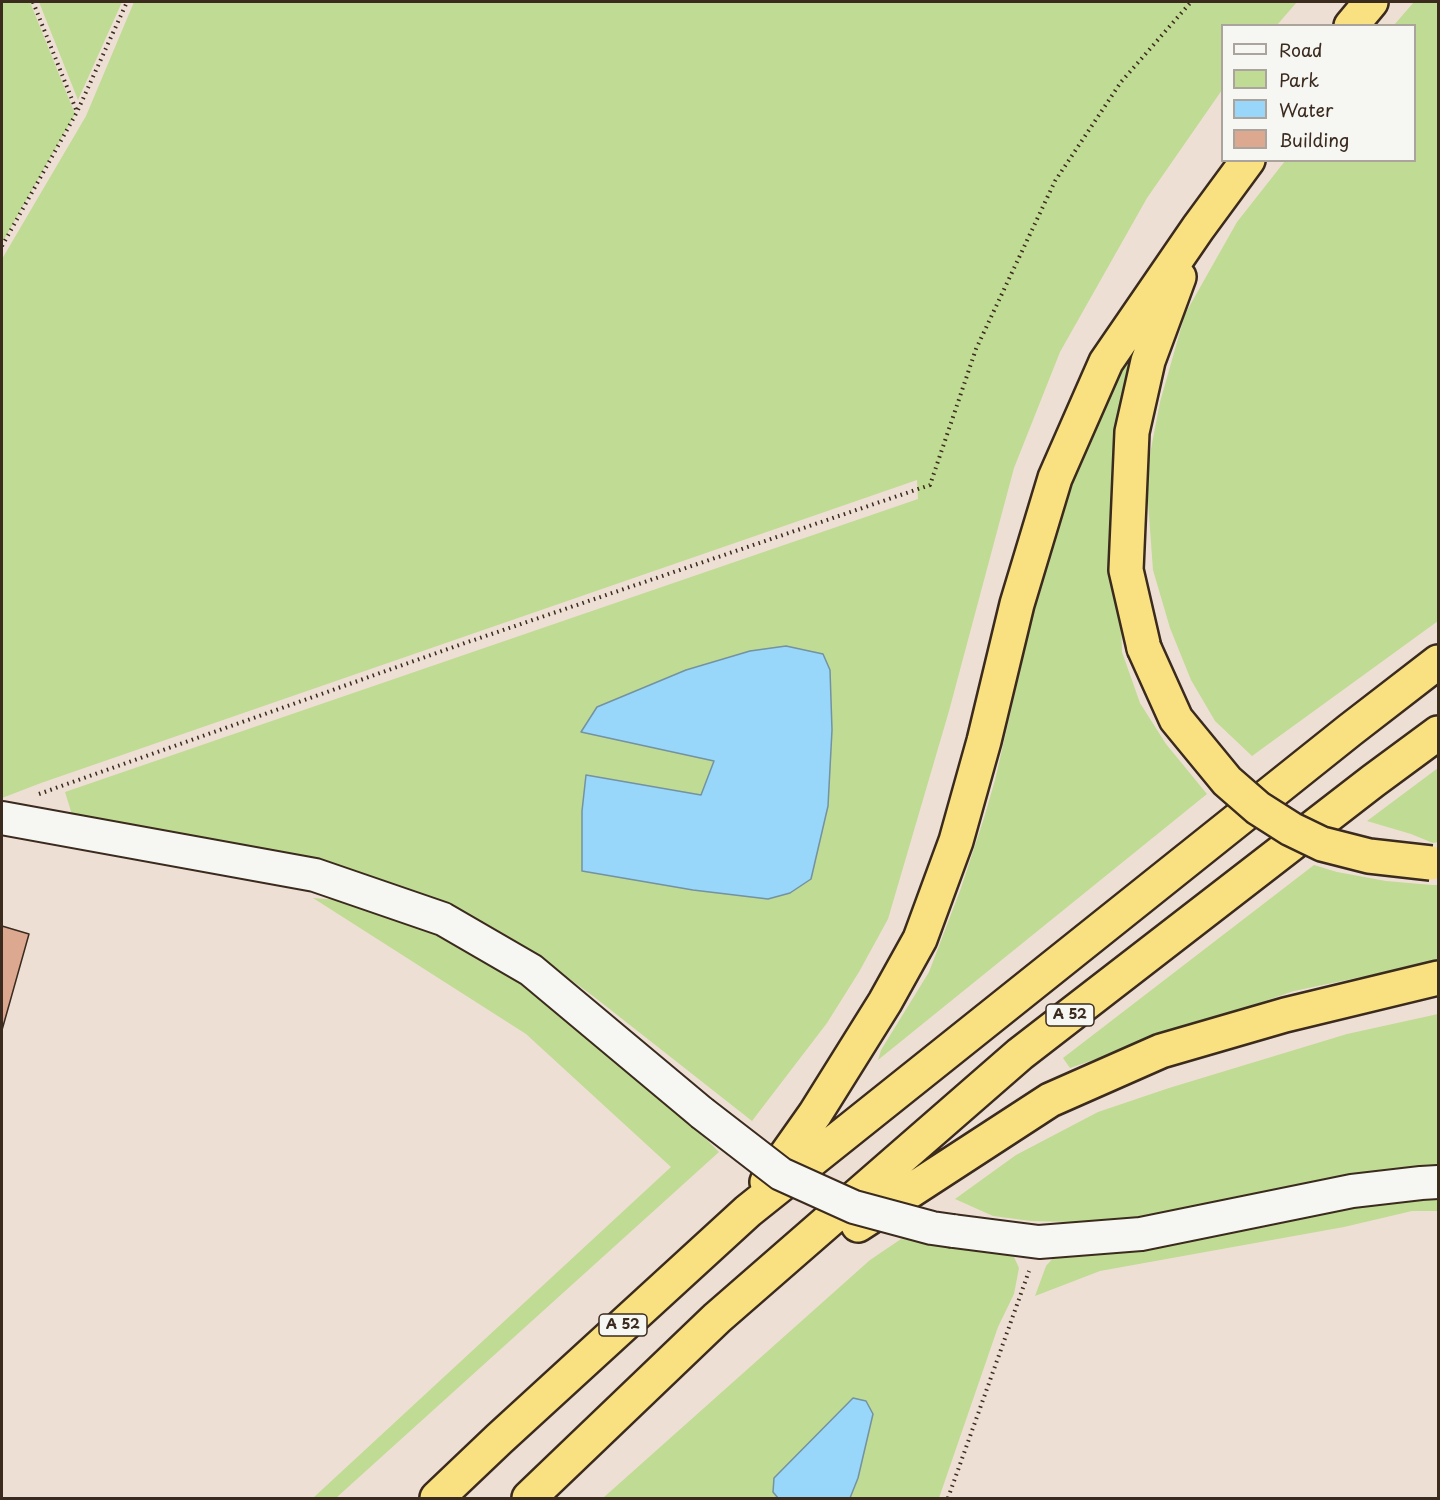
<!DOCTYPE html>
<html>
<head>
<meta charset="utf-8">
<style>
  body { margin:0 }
  #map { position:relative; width:1440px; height:1500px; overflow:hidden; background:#eedfd5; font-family:"Playpen Sans",sans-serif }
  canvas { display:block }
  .frame { position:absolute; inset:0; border:3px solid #3b2a1e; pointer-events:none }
  .legend { position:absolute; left:1221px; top:24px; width:195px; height:138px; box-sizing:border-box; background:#f6f6f2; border:2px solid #aba49d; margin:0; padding:8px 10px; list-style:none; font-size:18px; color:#3b2a1e }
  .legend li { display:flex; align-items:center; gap:12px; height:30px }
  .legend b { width:30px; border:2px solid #aba49d }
</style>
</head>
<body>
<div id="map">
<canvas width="1440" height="1500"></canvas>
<div class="frame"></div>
<ul class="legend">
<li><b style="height:8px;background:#f6f6f2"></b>Road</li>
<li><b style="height:16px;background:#c0db93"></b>Park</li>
<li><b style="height:16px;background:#98d7fa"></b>Water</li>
<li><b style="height:16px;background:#dca990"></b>Building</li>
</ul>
</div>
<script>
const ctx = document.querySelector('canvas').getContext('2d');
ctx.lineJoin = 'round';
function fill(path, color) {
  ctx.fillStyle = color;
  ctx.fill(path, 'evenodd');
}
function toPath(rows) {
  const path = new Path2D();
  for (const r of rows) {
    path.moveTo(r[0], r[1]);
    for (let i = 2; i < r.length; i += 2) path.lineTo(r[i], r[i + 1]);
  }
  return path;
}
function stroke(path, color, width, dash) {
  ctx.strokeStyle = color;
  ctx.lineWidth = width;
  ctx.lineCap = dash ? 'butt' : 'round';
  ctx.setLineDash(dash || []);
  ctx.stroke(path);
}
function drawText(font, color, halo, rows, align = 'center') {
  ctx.font = font + ' "Playpen Sans",sans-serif';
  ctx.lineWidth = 4.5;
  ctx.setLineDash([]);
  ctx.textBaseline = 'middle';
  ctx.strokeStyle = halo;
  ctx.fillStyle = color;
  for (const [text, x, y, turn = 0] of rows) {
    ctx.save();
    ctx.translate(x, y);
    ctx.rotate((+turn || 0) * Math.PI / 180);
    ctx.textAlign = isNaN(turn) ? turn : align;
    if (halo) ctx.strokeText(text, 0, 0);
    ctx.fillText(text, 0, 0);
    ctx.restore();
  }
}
const green = toPath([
  [2,2,30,2,75,114,2,243],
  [39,2,122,2,78,100],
  [134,2,1297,2,1277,25,1222,26,1222,90,1147,198,1060,352,1014,468,949,711,888,919,859,972,827,1023,752,1121,593,996,534,953,455,909,74,821,65,792,918,499,917,480,41,783,2,798,2,259,86,116],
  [786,646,823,654,830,670,832,730,828,806,811,878,768,899,693,890,582,871,586,776,702,795,714,760,581,731,750,651],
  [1414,2,1438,2,1438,621,1252,756,1215,721,1191,680,1170,628,1153,570,1146,475,1160,402,1185,314,1237,222,1285,161,1414,160,1414,26,1394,25],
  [1134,343,1116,457,1122,652,1140,703,1166,744,1207,794,878,1060,881,1050,929,972,961,888,984,818,995,780,1032,619,1074,476],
  [1438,768,1438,842,1433,843,1411,834,1367,821],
  [1314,865,1337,872,1386,881,1432,885,1438,885,1438,961,1294,991,1070,1068,1063,1058],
  [313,898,339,900,408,918,470,945,571,1014,646,1079,719,1152,336,1498,313,1498,671,1167,526,1034],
  [1438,1014,1438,1168,1180,1212,1121,1221,1070,1222,1031,1221,993,1216,955,1199,1016,1155,1098,1112,1169,1088,1347,1034],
  [1438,1194,1438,1211,1412,1211,1344,1227,1100,1271,1035,1296,1046,1266,1055,1256,1384,1198],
  [901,1239,1006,1252,1014,1257,1019,1268,1014,1294,998,1327,939,1498,850,1498,858,1478,773,1492,778,1498,603,1498,870,1260]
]);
const water = toPath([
  [786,646,823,654,830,670,832,730,828,806,811,879,790,893,768,899,693,890,582,871,582,811,586,775,701,795,714,761,581,732,597,707,686,670,750,651,786,646],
  [853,1398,866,1401,873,1414,858,1478,850,1498,778,1498,773,1492,774,1478,853,1398]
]);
const building = toPath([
  [2,926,29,934,2,1030,2,926]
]);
const path = toPath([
  [33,2,77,112],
  [2,246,77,112,127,2],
  [39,794,465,643,930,485,976,349,1055,181,1121,82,1191,2],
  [948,1498,1029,1271]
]);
const minor = toPath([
  [2,818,315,875,443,919,531,970,702,1113],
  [953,1231,1039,1242,1141,1234,1352,1191,1421,1183,1438,1182]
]);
const motorway = toPath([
  [1351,26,1371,2],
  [1144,648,1126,570,1132,432,1148,361,1179,277],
  [767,1182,815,1114,885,1002,920,939,956,841,984,741,1017,604,1055,478,1106,362,1198,228,1248,160],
  [858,1225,1050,1100,1161,1051,1285,1015,1438,978],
  [437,1498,499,1439,748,1211,1350,730,1438,662],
  [529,1498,717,1318,1020,1054,1373,781,1438,733]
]);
const minorBridge = toPath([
  [702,1113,781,1174,854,1207,932,1228,953,1231]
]);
const motorwayBridge = toPath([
  [1144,648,1176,719,1227,781,1258,808,1291,829,1322,844,1369,856,1431,863]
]);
const shields = [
  [1070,1015,48],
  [623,1325,48]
];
const shieldNames = [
  ["A 52",1070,1015],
  ["A 52",623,1325]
];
fill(green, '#c0db93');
fill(water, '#98d7fa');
stroke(water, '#7392a2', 1.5);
fill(building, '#dca990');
stroke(building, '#3b2a1e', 1.5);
stroke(minor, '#3b2a1e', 36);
stroke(motorway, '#3b2a1e', 38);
stroke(path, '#3b2a1e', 4, [1.5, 4.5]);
stroke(minor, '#f6f6f2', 32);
stroke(motorway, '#f9e181', 33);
stroke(minorBridge, '#3b2a1e', 36, []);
stroke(motorwayBridge, '#3b2a1e', 38, []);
stroke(minorBridge, '#f6f6f2', 32);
stroke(motorwayBridge, '#f9e181', 33);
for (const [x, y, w] of shields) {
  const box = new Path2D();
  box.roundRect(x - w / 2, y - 11, w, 22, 4.5);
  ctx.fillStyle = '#f6f6f2';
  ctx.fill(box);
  stroke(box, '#3b2a1e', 1.5);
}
drawText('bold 14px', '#3b2a1e', null, shieldNames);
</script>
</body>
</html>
